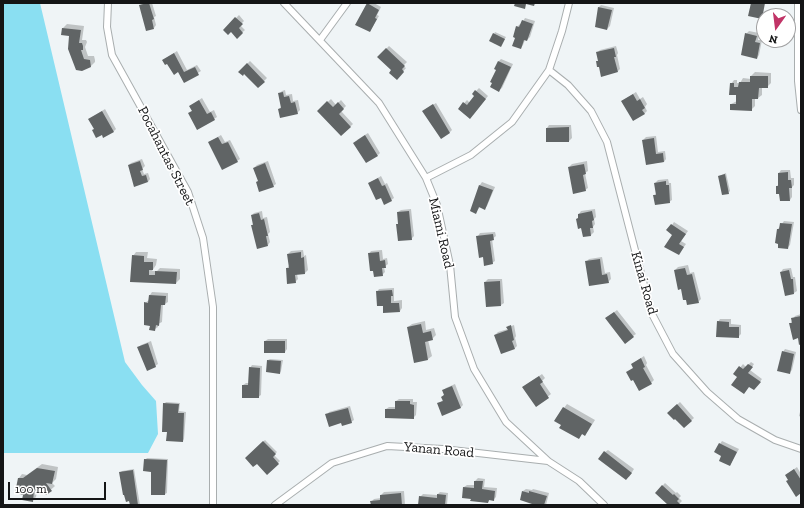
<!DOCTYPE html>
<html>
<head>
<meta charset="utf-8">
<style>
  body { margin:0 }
  #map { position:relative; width:804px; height:508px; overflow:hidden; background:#eff4f6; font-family:"Zilla Slab",serif }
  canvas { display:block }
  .frame { position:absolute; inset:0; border:4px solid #141516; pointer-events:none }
  .north { position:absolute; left:756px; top:8px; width:40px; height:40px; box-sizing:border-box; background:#fff; border:1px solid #a1a1a2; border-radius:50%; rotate:194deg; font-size:11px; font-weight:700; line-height:16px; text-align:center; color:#141516 }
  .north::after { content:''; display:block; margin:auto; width:14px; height:18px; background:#c13467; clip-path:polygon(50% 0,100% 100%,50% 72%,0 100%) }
  .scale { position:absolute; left:8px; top:482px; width:98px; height:18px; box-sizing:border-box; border:2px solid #141516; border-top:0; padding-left:5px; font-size:12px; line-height:14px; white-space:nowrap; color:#141516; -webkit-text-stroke:3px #fff; paint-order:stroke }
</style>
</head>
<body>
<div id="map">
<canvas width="804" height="508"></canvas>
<div class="frame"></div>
<div class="north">N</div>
<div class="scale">100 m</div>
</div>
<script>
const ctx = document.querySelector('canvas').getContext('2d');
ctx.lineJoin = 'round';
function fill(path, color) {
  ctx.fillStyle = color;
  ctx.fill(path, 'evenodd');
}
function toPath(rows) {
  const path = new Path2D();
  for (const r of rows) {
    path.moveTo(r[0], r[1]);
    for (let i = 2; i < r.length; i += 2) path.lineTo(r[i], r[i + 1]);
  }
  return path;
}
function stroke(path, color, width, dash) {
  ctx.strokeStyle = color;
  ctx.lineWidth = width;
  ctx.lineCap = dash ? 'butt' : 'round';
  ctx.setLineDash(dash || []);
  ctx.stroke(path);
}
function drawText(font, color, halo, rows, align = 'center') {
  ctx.font = font + ' "Zilla Slab",serif';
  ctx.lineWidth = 3.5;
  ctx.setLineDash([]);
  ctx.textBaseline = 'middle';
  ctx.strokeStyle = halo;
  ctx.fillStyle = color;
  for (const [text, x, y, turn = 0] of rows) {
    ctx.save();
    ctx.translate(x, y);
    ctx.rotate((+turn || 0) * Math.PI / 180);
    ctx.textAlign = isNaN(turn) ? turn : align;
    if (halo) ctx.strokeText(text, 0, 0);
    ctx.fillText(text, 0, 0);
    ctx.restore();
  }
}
const green = toPath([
  [3,3,40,3,125,362,142,385,156,401,158,434,148,453,3,453]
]);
const shadow = toPath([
  [143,3,152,3,156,16,154,17,156,25,154,28,140,6],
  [368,3,374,3,381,7,377,15,379,16,370,31],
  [601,5,614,8,610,26,607,29,599,7],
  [239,15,244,21,240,25,245,30,237,37,231,30,224,30],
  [525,18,535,21,530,37,527,40,525,40,523,45,521,48,516,37,517,27,520,24,521,25],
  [67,24,84,26,82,40,86,40,87,42,85,47,88,56,94,56,95,60,95,62,91,66,82,70,71,35,62,35,63,28],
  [749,31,759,33,758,40,762,40,759,55,757,58,746,34],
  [495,32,506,37,501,45,494,34],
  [389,46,407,62,403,66,406,68,397,79,393,70,378,57],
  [616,46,618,53,617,55,620,69,618,71,599,65,597,62,599,60,597,53,600,50],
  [177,51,187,70,197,65,201,71,184,82,178,71,163,60],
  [501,59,513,64,502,88,499,90,497,69,499,61],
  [250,61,267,78,258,87,244,73,239,72],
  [755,72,771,73,771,83,767,87,762,87,762,95,758,98,755,98,755,106,751,110,731,104,737,101,737,94,731,84,734,80,737,80,737,83,740,83,743,78,751,79,751,76],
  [479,88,488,96,473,115,459,109,467,100,470,103,476,96,476,91],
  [285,90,286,95,292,94,293,101,298,100,300,110,297,113,279,109,282,106,279,94,282,91],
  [636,92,640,99,643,97,647,104,645,107,647,111,644,114,622,101],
  [202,98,210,112,214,110,217,117,198,129,189,113,193,110,190,106],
  [331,99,336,105,341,100,346,106,341,111,353,124,341,135,318,111],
  [436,103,452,130,449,133,423,111],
  [105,109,116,129,114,131,102,133,89,119],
  [549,125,571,125,572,138,569,141,547,128],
  [368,133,380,153,378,155,357,140],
  [221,135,225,142,230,140,240,159,237,161,209,142],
  [656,136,658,152,665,151,666,159,664,162,647,164,643,140,646,137],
  [142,159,145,166,142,169,144,174,148,173,150,179,148,182,129,165,131,163],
  [268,161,276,184,273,186,259,180,254,168,257,165],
  [587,161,588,171,585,173,588,188,585,190,569,167,572,164],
  [781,170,790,170,791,178,794,178,794,185,792,187,792,197,790,200,780,193,777,186,779,184,779,173],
  [726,173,730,191,728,193,719,176],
  [381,176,385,184,387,183,394,198,391,200,381,196,369,183],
  [668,179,669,183,671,183,672,200,669,202,654,195,657,193,655,183,658,180],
  [482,182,495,187,487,206,485,208,480,207,476,212,471,210,480,185],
  [411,209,414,236,411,239,399,223,398,212,401,210],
  [595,209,596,217,594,219,595,224,593,227,594,232,591,235,584,236,579,214,581,211],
  [262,211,263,218,267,217,270,232,268,234,270,242,268,245,252,225,254,223,252,215,254,213],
  [784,221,794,222,790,245,787,248,778,229],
  [674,222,688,231,681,241,686,244,681,251,674,235,672,225],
  [495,232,496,236,492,239,495,261,492,263,484,256,478,236,480,233],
  [303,250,304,256,306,255,308,270,305,273,297,274,298,279,295,282,287,268,290,265,288,254,291,251],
  [382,250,383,259,387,258,388,264,384,267,385,272,382,275,369,254,371,251],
  [136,252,148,252,147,258,157,259,156,265,152,271,157,271,160,268,180,269,180,279,176,283,131,281,133,256],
  [602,257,605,273,610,272,611,279,608,282,586,262,589,259],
  [688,265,690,273,694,272,701,299,698,302,675,270,678,267],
  [791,268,793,277,795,277,797,291,794,293,781,272,783,269],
  [488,279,502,279,504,303,501,305,485,282],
  [394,288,394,301,402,300,402,308,400,311,384,305,377,292,379,289],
  [152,292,168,293,168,302,165,304,163,304,162,322,158,324,158,327,155,329,151,325,145,303,149,300,150,295],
  [617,310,636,334,633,336,609,316],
  [801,314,801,343,790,324,795,316],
  [720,319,731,319,731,324,741,325,741,334,738,337,718,322],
  [425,321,426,330,434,328,436,335,432,339,428,340,432,356,428,359,415,362,408,327,412,324],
  [509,325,509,327,514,325,516,336,515,338,517,346,515,348,495,335,498,332,508,329,508,327],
  [268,339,287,339,287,349,285,352,265,341],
  [151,341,158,364,155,366,138,348,141,345],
  [785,349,796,352,792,370,789,373,783,352],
  [644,356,647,363,646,365,654,380,651,383,634,368,632,364],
  [270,359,283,360,281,371,280,373,268,360],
  [751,362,754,364,750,370,762,379,757,386,735,374,743,364,746,367],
  [252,365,262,366,261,395,258,397,243,385,246,383,249,383,250,368],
  [542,374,545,378,542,381,551,394,536,406,526,385],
  [455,384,463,405,460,408,438,404,443,400,442,397,445,394,443,391,446,388],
  [399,399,413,399,413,402,417,402,416,415,413,418,386,409,389,407,396,407,396,401],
  [166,402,180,403,179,411,186,412,184,439,183,441,168,431,164,404],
  [680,402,694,418,684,427,668,413],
  [567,404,595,420,588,431,585,434,583,433,579,438,555,420],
  [350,406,354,420,351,422,342,422,327,415,329,412],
  [801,408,801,417,799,416],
  [265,440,277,452,274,455,280,461,267,474,257,463,246,458],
  [722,441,739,449,730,465,723,456,720,444],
  [608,450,634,469,629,477,605,452],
  [147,458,168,459,167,493,165,494,152,494,152,471,145,460],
  [42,464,58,467,56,479,52,483,55,486,46,494,40,485,38,487,36,497,32,501,24,494,19,478,22,474,27,475],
  [797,467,801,474,801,492,786,475],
  [134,469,140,505,131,505,120,473,122,471],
  [478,478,485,479,484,487,497,488,496,497,493,500,490,499,488,502,472,498,464,487,467,485,475,485,475,481],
  [665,483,676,493,677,492,681,496,679,498,682,501,678,505,669,505,656,493],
  [526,489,532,490,533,489,549,493,546,505,533,505,523,491],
  [404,491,405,505,372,505,372,501,374,499,381,498,381,495,384,492],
  [440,492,448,493,447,505,419,505,420,497,423,494,437,495]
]);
const building = toPath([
  [148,3,149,3,154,19,152,20,154,29,146,31,139,5],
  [367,3,379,10,375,18,377,19,370,32,355,25],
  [515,3,535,3,534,6,526,4,525,9,514,6],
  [751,3,765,3,762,19,748,16],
  [598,7,612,10,607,30,595,27],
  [235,17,243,24,239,28,243,33,237,39,231,32,228,35,223,30],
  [522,20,533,24,527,41,524,40,521,49,512,46,515,38,513,37,516,26,519,27],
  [62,28,81,30,79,43,82,43,83,46,83,50,81,50,84,59,90,60,91,67,82,71,76,70,68,49,69,36,61,35],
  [493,33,505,39,501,47,489,41],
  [745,33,757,36,755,42,760,43,757,59,741,55],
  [386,48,405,66,402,69,404,72,397,80,389,73,391,70,377,57],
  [614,48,616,57,614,57,618,72,601,77,599,67,597,67,596,61,598,61,596,52],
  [174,53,184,72,195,67,199,75,184,83,178,72,174,75,167,64,165,65,162,60],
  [498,61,511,67,499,92,490,87,492,83,490,82,496,70,494,69],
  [247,63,265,82,258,88,244,74,243,76,238,72],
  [750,76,768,76,768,88,759,88,758,99,752,99,752,111,730,110,730,104,736,104,736,95,729,95,730,83,734,83,734,87,738,87,739,82,750,82],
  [475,90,486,99,470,119,458,109,463,102,467,105,474,96,472,94],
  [283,92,284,97,289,96,291,103,295,102,298,114,280,118,278,109,281,108,278,93],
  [633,94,637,101,640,99,645,108,642,110,645,114,633,121,621,101],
  [199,100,207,114,211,112,215,120,197,130,188,113,192,111,189,106],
  [327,101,333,107,338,102,344,109,339,114,351,127,341,136,317,111],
  [433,104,450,133,441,139,422,111],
  [102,111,114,132,103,138,102,135,96,138,92,130,94,129,88,119],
  [569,127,569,142,546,142,546,128],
  [365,135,378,156,366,163,353,143],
  [218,137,222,144,228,142,238,162,222,170,208,142],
  [654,138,656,154,663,153,664,162,646,165,642,140],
  [140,161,143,170,140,171,142,176,146,175,148,182,134,187,128,165],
  [265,163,274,187,259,192,256,182,258,181,253,168],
  [584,164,586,174,583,175,586,191,573,194,568,167],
  [788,172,788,180,791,180,792,188,789,188,790,201,780,201,779,194,776,194,776,186,778,186,778,173],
  [725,174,729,194,722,195,718,176],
  [378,178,382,186,385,185,392,201,384,205,381,198,376,200,368,183],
  [666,181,666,185,669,185,670,203,655,205,653,195,656,195,654,183],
  [479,185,493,190,485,210,479,207,476,214,470,211],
  [409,211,412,240,398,241,396,224,398,224,397,212],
  [592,211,594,220,592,221,593,228,590,228,591,236,583,237,581,228,578,229,576,219,578,218,578,214],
  [259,213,261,220,264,219,268,236,266,236,268,246,257,249,251,225,253,225,251,215],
  [780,223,792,224,788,249,778,248,778,244,775,243,777,229,779,229],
  [671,224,686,234,679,244,684,247,679,255,664,247,672,235,666,230],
  [493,234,494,240,490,241,493,264,484,266,483,257,479,258,476,236],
  [301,252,301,258,304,257,305,274,295,275,296,283,287,284,286,268,289,268,287,254],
  [379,252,380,261,385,260,386,268,382,268,383,276,374,277,373,271,370,271,368,253],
  [132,255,144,256,144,262,153,262,153,270,149,270,149,275,155,275,155,271,177,272,176,284,130,282],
  [600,259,602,275,607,274,609,283,589,286,585,261],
  [685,268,687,275,692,274,699,303,687,305,686,300,683,300,681,289,678,290,674,270],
  [789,270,791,279,793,279,794,294,785,296,780,272],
  [500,281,501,306,486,307,484,282],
  [392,290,393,296,391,296,391,303,399,303,400,312,383,313,383,306,377,306,376,291],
  [149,295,166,296,165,305,161,305,159,326,156,325,155,331,149,330,150,326,144,325,144,302,148,303],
  [614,312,634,337,625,344,605,318],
  [801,316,801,344,799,345,798,338,793,340,789,323,792,323,791,318],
  [717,321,729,322,729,327,739,327,739,338,716,337],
  [421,324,423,333,431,331,433,340,425,342,428,360,414,363,407,327],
  [511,325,514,340,512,341,515,349,501,354,494,335,508,330,506,327],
  [264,341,285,341,285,353,264,353],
  [148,343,156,367,147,371,137,347],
  [782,351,794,354,790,374,777,371],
  [641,358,645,367,643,368,652,384,639,391,633,380,631,381,626,372,633,368,631,364],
  [267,360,281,361,280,374,266,372],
  [748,364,753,367,748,373,761,382,754,390,749,387,744,394,731,385,737,377,733,374,739,366,743,369],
  [249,367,260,368,259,398,242,398,242,385,248,385],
  [539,376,543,382,540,384,549,398,536,407,522,387],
  [452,386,461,408,442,416,437,403,443,401,441,397,444,395,442,390],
  [395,401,410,401,410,404,414,405,414,419,385,418,385,409,395,409],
  [163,403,179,404,178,413,184,413,183,442,166,441,167,432,162,432],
  [677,404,692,421,684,428,675,419,674,420,667,413],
  [563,407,592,424,585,436,582,434,579,439,559,428,561,425,554,421],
  [348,408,352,423,342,426,341,423,329,427,325,414],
  [263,441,276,454,273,457,279,464,267,475,257,464,253,467,245,458],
  [719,443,737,452,730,466,719,461,721,456,714,452],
  [604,451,632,473,626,480,598,459],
  [144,459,167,460,165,495,151,495,151,472,143,471],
  [37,468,55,471,52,484,46,483,52,491,46,495,40,486,34,490,33,502,22,500,23,495,15,493,18,478,23,478],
  [794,469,801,480,801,493,796,497,786,481,788,480,785,475],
  [133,470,138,505,130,505,129,501,126,502,124,495,123,495,119,472],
  [474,481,483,481,482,489,495,491,494,501,489,500,488,503,470,501,471,499,462,498,463,487,474,488],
  [662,485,673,495,674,494,679,499,677,501,680,504,679,505,668,505,655,493],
  [522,491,529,493,529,491,547,496,544,505,532,505,532,504,520,500],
  [401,493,402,505,371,505,370,501,380,500,380,495],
  [437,494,446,495,445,505,418,505,419,496,437,498]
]);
const minor = toPath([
  [108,3,107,27,112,55,188,192,203,238,213,307,213,505],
  [284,3,379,103,426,178,437,205,450,265,455,317,474,369,506,422,548,461],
  [798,3,798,81,801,110],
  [320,40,347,3],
  [549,70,568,85,591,111,607,142,651,312,673,354,707,392,738,419,775,440,801,449],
  [426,178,471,155,512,122,549,70,562,31,569,3],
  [275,505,332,463,387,446,443,449,548,461,579,481,604,505]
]);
const streetNames = [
  ["Pocahantas Street",166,156,63],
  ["Miami Road",441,233,77],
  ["Kinai Road",644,283,74],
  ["Yanan Road",439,450,5]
];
fill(green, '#8adff2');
fill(shadow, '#0003');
fill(building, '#606465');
stroke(minor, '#a9aeaf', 8);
stroke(minor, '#fff', 6);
drawText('14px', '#141516', '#fff', streetNames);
</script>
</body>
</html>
